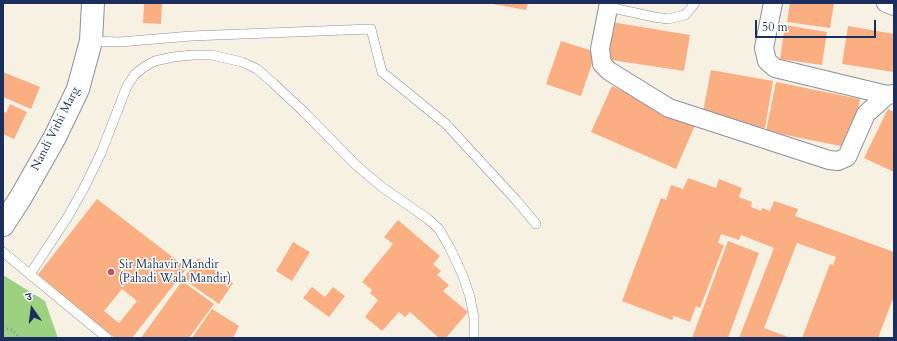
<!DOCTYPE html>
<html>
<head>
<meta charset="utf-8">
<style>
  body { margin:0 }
  #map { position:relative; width:897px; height:341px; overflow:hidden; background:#f6f1e2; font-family:Cardo,"Noto Serif Devanagari",serif }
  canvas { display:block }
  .frame { position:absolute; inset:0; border:4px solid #1b2f5e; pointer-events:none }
  .north { position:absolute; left:12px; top:289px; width:40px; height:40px; -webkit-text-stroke:3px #fff; paint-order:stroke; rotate:346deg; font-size:11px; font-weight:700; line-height:16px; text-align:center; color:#1b2f5e }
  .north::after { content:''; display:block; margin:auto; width:14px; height:18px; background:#1b2f5e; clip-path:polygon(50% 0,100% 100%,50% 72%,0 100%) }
  .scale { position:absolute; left:755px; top:20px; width:121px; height:18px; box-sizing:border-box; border:2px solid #1b2f5e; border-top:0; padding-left:5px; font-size:12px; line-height:14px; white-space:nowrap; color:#1b2f5e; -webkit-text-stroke:3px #fff; paint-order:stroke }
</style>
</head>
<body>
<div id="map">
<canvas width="897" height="341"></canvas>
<div class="frame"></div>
<div class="north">उ</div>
<div class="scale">50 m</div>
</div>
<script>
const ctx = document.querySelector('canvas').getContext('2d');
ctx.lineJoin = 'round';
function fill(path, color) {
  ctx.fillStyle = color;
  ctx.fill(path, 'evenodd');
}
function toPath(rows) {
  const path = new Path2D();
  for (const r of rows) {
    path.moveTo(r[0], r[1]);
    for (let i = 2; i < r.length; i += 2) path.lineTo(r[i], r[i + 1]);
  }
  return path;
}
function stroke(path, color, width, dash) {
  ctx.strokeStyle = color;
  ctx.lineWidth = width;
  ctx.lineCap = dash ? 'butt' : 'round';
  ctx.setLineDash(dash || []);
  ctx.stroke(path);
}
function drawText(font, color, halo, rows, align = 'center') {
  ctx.font = font + ' Cardo,serif';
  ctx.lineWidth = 3;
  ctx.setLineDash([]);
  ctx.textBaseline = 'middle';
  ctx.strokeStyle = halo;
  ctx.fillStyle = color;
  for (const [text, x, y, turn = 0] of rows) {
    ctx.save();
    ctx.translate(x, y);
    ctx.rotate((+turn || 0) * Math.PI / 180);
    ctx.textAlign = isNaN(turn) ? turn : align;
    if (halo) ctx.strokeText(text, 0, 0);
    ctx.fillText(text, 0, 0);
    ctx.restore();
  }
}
const green = toPath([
  [3,275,45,301,58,338,3,338]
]);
const building = toPath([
  [144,3,162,3,161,24,143,23],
  [493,3,528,3,526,10,493,4],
  [790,3,834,3,830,28,787,22],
  [611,22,690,35,684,71,605,59],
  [785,25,827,32,822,65,780,59],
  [848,26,894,34,894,72,842,64],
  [561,41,596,52,581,96,546,84],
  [711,70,773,81,765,128,702,117],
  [3,72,40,87,31,109,3,97],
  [776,82,860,99,850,148,766,131],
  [612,86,696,123,676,169,591,132],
  [10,104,27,112,14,139,3,134,3,111,6,113],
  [888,109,894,112,894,172,864,158],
  [688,178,716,188,719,179,742,188,739,197,752,202,751,207,761,211,762,208,770,211,774,201,798,209,795,216,894,252,894,296,878,338,802,338,830,264,833,265,836,257,797,243,764,328,791,338,739,338,774,248,741,235,739,240,721,234,718,243,724,245,700,308,696,306,690,322,674,316,672,320,622,301,661,198,666,200,671,185,683,189],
  [97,199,187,268,132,338,115,338,36,277],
  [122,289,137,301,119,323,104,311],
  [398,220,440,256,433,264,441,271,437,275,449,285,443,291,468,312,446,338,439,338,410,312,405,317,399,312,382,331,365,317,378,300,370,293,372,290,362,282,393,244,384,237],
  [728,241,759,253,728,338,692,338],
  [293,242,310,252,292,281,276,271],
  [198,258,233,283,219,304,183,279],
  [182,281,214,304,189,338,141,338],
  [312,287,325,297,333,287,345,296,329,317,303,298],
  [212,309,239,326,233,338,192,338]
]);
const path = toPath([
  [3,328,12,330,20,338]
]);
const service = toPath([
  [608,7,654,17,668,19,685,15,695,3],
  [91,41,120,42,191,36,371,29,382,72,446,124,516,200,536,224],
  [3,252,107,338],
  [30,274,67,218,84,188,101,153,127,86,135,74,144,67,155,61,173,57,193,55,212,55,242,62,257,69,273,83,304,112,357,166,382,187,428,219,439,229,450,248,463,276,470,297,474,318,474,338]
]);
const minor = toPath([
  [609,3,600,49,602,64,609,71,669,108,829,160,838,161,847,157,866,114,887,95],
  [773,3,764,48,767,61,775,68,887,95,894,94],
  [886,3,894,6]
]);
const tertiary = toPath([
  [3,225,21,197,55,137,78,89,91,41,93,3]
]);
const markers = [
  [111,272,4,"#d1495b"]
];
const streetNames = [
  ["Nandi Vithi Marg",56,129,-63]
];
const poiNames = [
  ["Sir Mahavir Mandir",119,265],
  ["(Pahadi Wala Mandir)",119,279]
];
fill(green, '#9cd182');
fill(building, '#fcae83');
stroke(service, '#8890a0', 10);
stroke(minor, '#8890a0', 20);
stroke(tertiary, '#8890a0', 24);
stroke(path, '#8890a0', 2.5, [1, 3]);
stroke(service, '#fff', 9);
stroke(minor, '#fff', 18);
stroke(tertiary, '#fff', 22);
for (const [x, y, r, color] of markers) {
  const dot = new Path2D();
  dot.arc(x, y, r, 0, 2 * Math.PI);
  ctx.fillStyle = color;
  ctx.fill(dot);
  stroke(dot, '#fff', 1.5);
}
drawText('12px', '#1b2f5e', '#fff', streetNames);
drawText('12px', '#1b2f5e', '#fff', poiNames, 'left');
</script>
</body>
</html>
